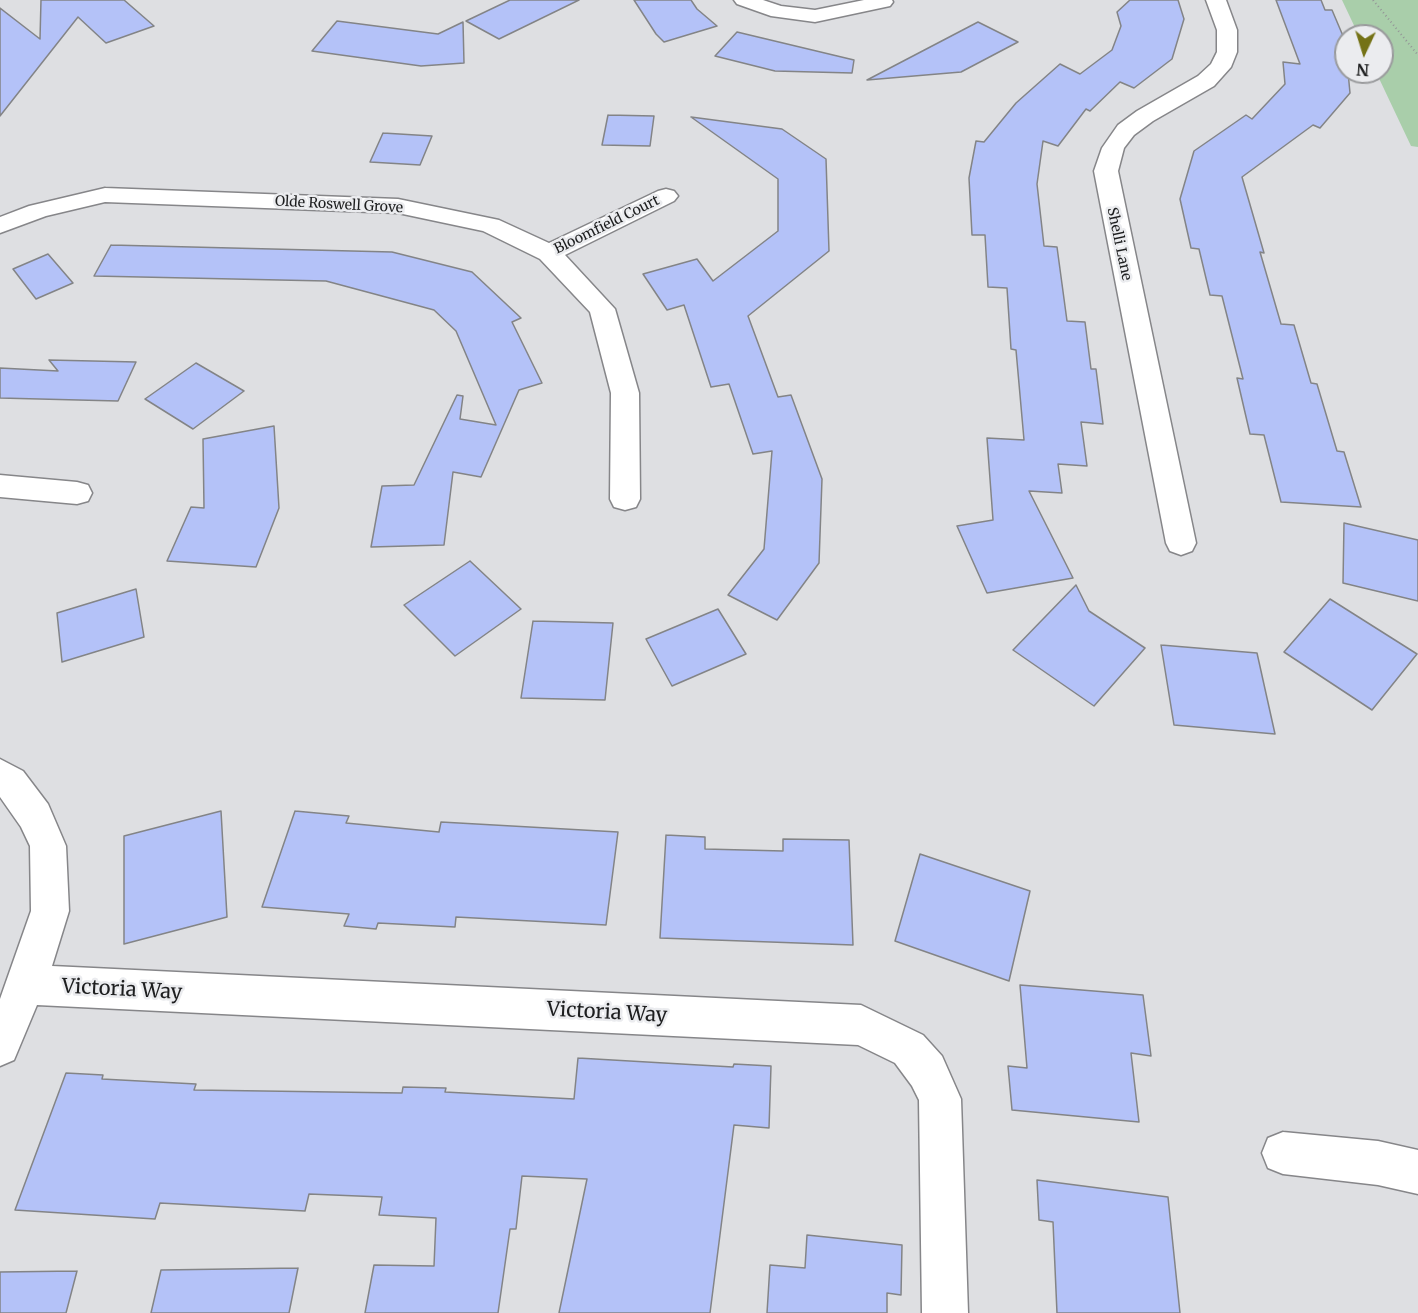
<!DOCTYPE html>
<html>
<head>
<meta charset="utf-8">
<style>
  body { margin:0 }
  #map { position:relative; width:1418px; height:1313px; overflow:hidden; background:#dedfe2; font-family:Merriweather,serif }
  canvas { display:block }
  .north { position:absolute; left:1334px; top:24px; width:60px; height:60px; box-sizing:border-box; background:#ebecef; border:2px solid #999a9c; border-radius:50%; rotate:184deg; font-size:16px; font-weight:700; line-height:24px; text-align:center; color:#1d1e1f }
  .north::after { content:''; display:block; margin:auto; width:21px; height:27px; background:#747216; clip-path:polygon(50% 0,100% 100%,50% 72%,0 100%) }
</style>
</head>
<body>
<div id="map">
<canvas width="1418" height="1313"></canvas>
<div class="north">N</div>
</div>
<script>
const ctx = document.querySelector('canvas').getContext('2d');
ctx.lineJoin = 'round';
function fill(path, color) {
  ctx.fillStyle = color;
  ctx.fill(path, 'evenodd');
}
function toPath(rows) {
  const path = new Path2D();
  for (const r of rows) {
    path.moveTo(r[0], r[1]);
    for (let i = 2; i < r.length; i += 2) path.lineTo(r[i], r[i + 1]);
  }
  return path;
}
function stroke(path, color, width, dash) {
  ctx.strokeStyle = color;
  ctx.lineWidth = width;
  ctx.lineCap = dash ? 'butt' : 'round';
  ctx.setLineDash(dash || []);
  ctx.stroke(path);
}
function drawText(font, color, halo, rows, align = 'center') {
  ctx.font = font + ' Merriweather,serif';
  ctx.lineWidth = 5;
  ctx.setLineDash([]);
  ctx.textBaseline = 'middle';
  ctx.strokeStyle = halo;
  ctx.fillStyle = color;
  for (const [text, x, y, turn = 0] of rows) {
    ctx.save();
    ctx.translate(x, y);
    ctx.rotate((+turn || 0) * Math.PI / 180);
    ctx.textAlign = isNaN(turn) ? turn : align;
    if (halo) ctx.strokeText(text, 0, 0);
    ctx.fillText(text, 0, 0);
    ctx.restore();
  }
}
const green = toPath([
  [1342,0,1418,0,1418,147,1411,146,1376,72,1382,72,1382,36,1359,36]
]);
const building = toPath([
  [41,0,124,0,154,26,106,43,78,17,0,116,0,8,40,39,41,0],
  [510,0,579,0,499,39,466,21,510,0],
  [634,0,691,0,697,9,717,26,664,42,656,34,634,0],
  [1130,0,1178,0,1184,19,1172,59,1134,88,1120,82,1090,111,1086,109,1058,146,1043,141,1037,184,1044,246,1057,247,1067,321,1085,322,1091,369,1096,369,1103,424,1081,422,1087,466,1058,464,1062,493,1029,491,1073,578,987,593,957,526,993,520,987,438,1024,440,1016,350,1011,349,1007,288,988,287,985,235,972,235,969,178,976,141,984,142,1016,103,1060,64,1080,74,1112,50,1121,26,1117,12,1130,0],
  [1276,0,1321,0,1325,10,1332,10,1346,43,1346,72,1348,72,1350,93,1320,128,1313,125,1242,177,1264,253,1260,252,1281,324,1294,325,1311,383,1317,384,1337,451,1344,452,1361,507,1281,502,1264,435,1250,434,1237,378,1243,379,1222,296,1210,295,1199,249,1191,248,1180,199,1194,151,1246,115,1252,119,1285,84,1283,62,1300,64,1276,0],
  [337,21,438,34,463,22,464,63,421,66,312,51,337,21],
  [978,22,1018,42,961,72,867,80,978,22],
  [737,32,854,60,852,73,775,71,715,56,737,32],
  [608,115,654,116,650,146,602,145,608,115],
  [691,117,782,129,826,159,829,251,748,316,778,397,791,395,822,479,819,563,777,620,728,595,764,549,772,451,753,454,729,384,711,387,684,305,667,310,643,274,697,259,713,281,778,231,778,179,691,117],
  [383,133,432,136,420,165,370,162,383,133],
  [111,245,392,252,472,272,521,318,512,322,542,383,519,390,481,477,453,472,444,545,371,547,382,486,414,485,457,395,463,396,460,419,496,425,456,331,434,310,326,281,94,276,111,245],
  [48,254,73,283,36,299,13,269,48,254],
  [49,360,136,362,118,401,0,398,0,368,58,371,49,360],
  [196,363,244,391,193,429,145,399,196,363],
  [274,426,279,508,256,567,167,561,191,507,204,508,203,439,274,426],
  [1344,523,1418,540,1418,601,1343,583,1344,523],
  [470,561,521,609,455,656,404,605,470,561],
  [1076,585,1089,611,1145,648,1094,706,1013,650,1076,585],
  [136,589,144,637,62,662,57,613,136,589],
  [1330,599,1417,654,1372,710,1284,652,1330,599],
  [718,609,746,654,672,686,646,639,718,609],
  [533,621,613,623,605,700,521,698,533,621],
  [1161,645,1257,653,1275,734,1174,725,1161,645],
  [221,811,227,917,124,944,124,836,221,811],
  [295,811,349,816,346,823,439,832,441,822,618,832,606,925,456,917,455,927,378,923,376,929,344,926,349,914,262,907,295,811],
  [666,835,705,837,705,849,783,851,783,839,849,840,853,945,660,938,666,835],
  [920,854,1030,891,1009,981,895,941,920,854],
  [1020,985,1143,995,1151,1056,1131,1053,1139,1122,1012,1110,1008,1066,1027,1068,1020,985],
  [578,1058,733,1067,734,1064,771,1066,769,1128,734,1125,710,1313,559,1313,587,1179,522,1176,516,1229,510,1229,498,1313,365,1313,374,1265,434,1266,436,1218,379,1215,382,1197,309,1194,305,1211,160,1203,155,1219,15,1210,66,1073,103,1075,102,1079,196,1084,194,1090,402,1093,403,1087,446,1088,445,1092,574,1099,578,1058],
  [1037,1180,1168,1197,1180,1313,1057,1313,1053,1222,1039,1220,1037,1180],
  [807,1235,902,1245,901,1295,887,1293,887,1313,767,1313,770,1265,805,1268,807,1235],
  [298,1268,289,1313,151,1313,161,1270,298,1268],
  [77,1271,66,1313,0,1313,0,1272,77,1271]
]);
const path = toPath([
  [1373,0,1418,55]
]);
const minor = toPath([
  [734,0,763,0,781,6,815,10,864,0,892,0,893,2,890,6,815,22,771,16,737,4,734,0],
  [1206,0,1226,0,1237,30,1237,52,1231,67,1214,86,1153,121,1134,135,1124,148,1118,171,1196,543,1192,551,1181,555,1170,551,1166,543,1094,171,1102,148,1118,125,1137,111,1198,76,1211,64,1217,52,1217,30,1206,0],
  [105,188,398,199,499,220,549,243,658,191,666,189,674,191,678,196,674,201,565,255,615,309,639,393,640,499,636,507,625,510,614,507,610,499,611,393,590,312,540,259,483,231,398,213,105,202,46,216,0,233,0,217,29,206,105,188],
  [0,475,77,482,88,485,92,493,88,501,77,504,0,497,0,475],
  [0,759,23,771,48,804,66,846,69,911,52,966,861,1005,923,1035,942,1056,961,1099,968,1313,922,1313,919,1100,912,1086,895,1063,858,1045,37,1005,14,1060,0,1066,0,999,31,911,30,846,21,827,0,797,0,759],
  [1283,1132,1378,1141,1418,1150,1418,1194,1378,1185,1283,1174,1268,1168,1262,1153,1268,1138,1283,1132]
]);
const farStreetnames = [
  ["Olde Roswell Grove",339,205,3],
  ["Bloomfield Court",607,225,-26],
  ["Shelli Lane",1119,244,78]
];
const nearStreetnames = [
  ["Victoria Way",122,990,3],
  ["Victoria Way",607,1013,3]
];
fill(green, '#a9ceaa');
fill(building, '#b4c2f8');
stroke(building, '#838486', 1.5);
stroke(minor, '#868689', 3);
stroke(path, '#939496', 2, [1, 3]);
fill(minor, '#fff');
drawText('14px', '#1d1e1f', '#ebecef', farStreetnames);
drawText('20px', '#1d1e1f', '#ebecef', nearStreetnames);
</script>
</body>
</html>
